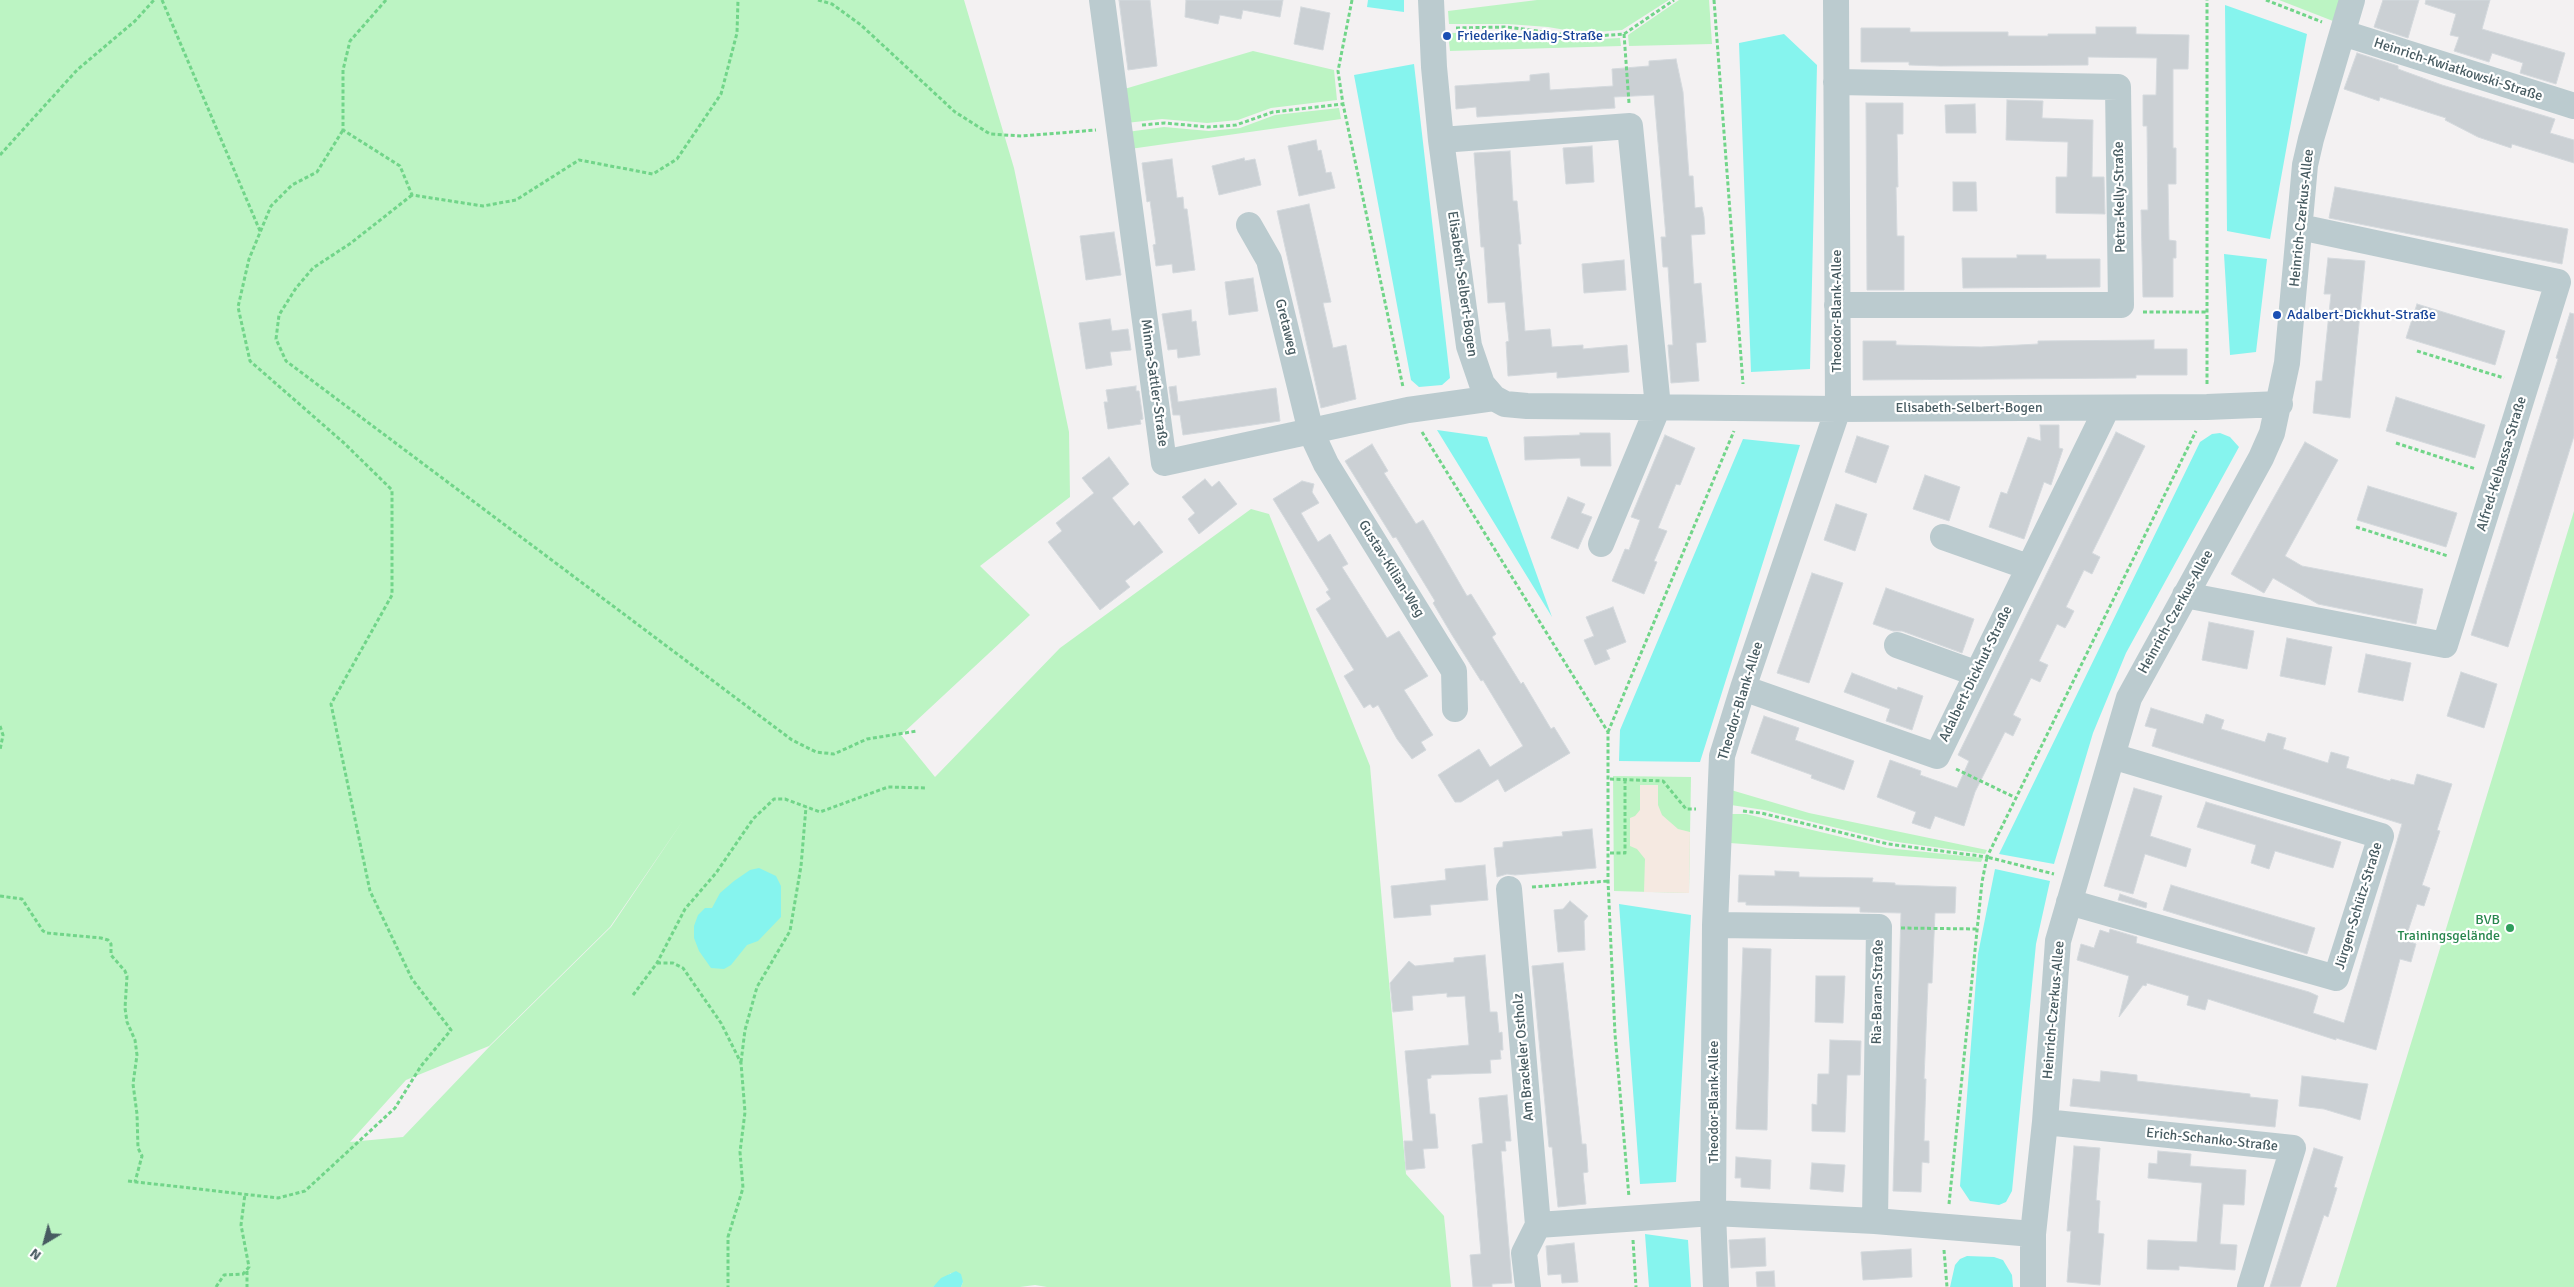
<!DOCTYPE html>
<html>
<head>
<meta charset="utf-8">
<style>
  body { margin:0 }
  #map { position:relative; width:2574px; height:1287px; overflow:hidden; background:#f3f1f2; font-family:Signika,sans-serif }
  canvas { display:block }
  .north { position:absolute; left:20px; top:1217px; width:50px; height:50px; -webkit-text-stroke:4px #fff; paint-order:stroke; rotate:217deg; font-size:14px; font-weight:700; line-height:20px; text-align:center; color:#475b61 }
  .north::after { content:''; display:block; margin:auto; width:18px; height:22px; background:#475b61; clip-path:polygon(50% 0,100% 100%,50% 72%,0 100%) }
</style>
</head>
<body>
<div id="map">
<canvas width="2574" height="1287"></canvas>
<div class="north">N</div>
</div>
<script>
const ctx = document.querySelector('canvas').getContext('2d');
ctx.lineJoin = 'round';
function fill(path, color) {
  ctx.fillStyle = color;
  ctx.fill(path, 'evenodd');
}
function toPath(rows) {
  const path = new Path2D();
  for (const r of rows) {
    path.moveTo(r[0], r[1]);
    for (let i = 2; i < r.length; i += 2) path.lineTo(r[i], r[i + 1]);
  }
  return path;
}
function stroke(path, color, width, dash) {
  ctx.strokeStyle = color;
  ctx.lineWidth = width;
  ctx.lineCap = dash ? 'butt' : 'round';
  ctx.setLineDash(dash || []);
  ctx.stroke(path);
}
function drawText(font, color, halo, rows, align = 'center') {
  ctx.font = font + ' Signika,sans-serif';
  ctx.lineWidth = 4.5;
  ctx.setLineDash([]);
  ctx.textBaseline = 'middle';
  ctx.strokeStyle = halo;
  ctx.fillStyle = color;
  for (const [text, x, y, turn = 0] of rows) {
    ctx.save();
    ctx.translate(x, y);
    ctx.rotate((+turn || 0) * Math.PI / 180);
    ctx.textAlign = isNaN(turn) ? turn : align;
    if (halo) ctx.strokeText(text, 0, 0);
    ctx.fillText(text, 0, 0);
    ctx.restore();
  }
}
const green = toPath([
  [0,0,964,0,1014,168,1069,432,1070,497,980,566,1030,615,901,735,935,777,1060,648,1251,509,1269,514,1370,766,1406,1174,1444,1216,1451,1287,1047,1287,1035,1285,1020,1287,961,1287,963,1282,951,1273,933,1287,0,1287],
  [684,819,611,927,491,1045,403,1137,350,1142,406,1080,489,1046,610,927],
  [1537,0,1669,0,1622,30,1583,33,1548,27,1508,24,1449,24,1448,11],
  [1679,0,1709,0,1712,44,1629,46,1628,35],
  [2279,0,2340,0,2333,21],
  [1510,32,1582,40,1620,38,1621,46,1450,51,1448,33],
  [1253,51,1334,70,1337,100,1271,108,1238,120,1207,123,1162,119,1126,123,1121,90],
  [1339,108,1341,119,1130,149,1127,132,1164,127,1209,131,1240,128,1275,115],
  [2574,511,2574,1287,2336,1287,2370,1177],
  [1613,776,1691,777,1689,893,1614,891],
  [1731,790,1809,813,1987,850,1985,854,1890,841,1764,810,1731,805],
  [1731,814,1746,814,1887,848,1983,858,1981,862,1730,843]
]);
const sand = toPath([
  [1640,785,1658,785,1658,805,1662,815,1678,829,1690,832,1689,893,1644,892,1645,859,1637,849,1630,846,1630,818,1635,816,1640,810]
]);
const water = toPath([
  [1368,0,1404,0,1404,12,1367,7],
  [2225,5,2307,34,2270,239,2227,231],
  [1784,34,1817,65,1810,369,1751,372,1739,43],
  [1414,64,1450,378,1442,385,1419,387,1411,380,1354,75],
  [2224,254,2267,259,2256,352,2230,355],
  [1437,430,1487,437,1552,617],
  [2220,433,2230,437,2239,447,2126,653,2093,733,2054,864,1999,854,2200,442,2212,434],
  [1743,439,1800,445,1700,762,1619,761,1620,730],
  [759,868,776,876,781,886,781,917,758,941,747,945,731,965,724,969,711,968,699,951,694,938,694,926,698,915,705,908,712,908,720,893,734,881,750,870],
  [1995,869,2050,881,2036,944,2012,1191,2006,1202,1999,1205,1970,1201,1960,1186,1978,954],
  [1619,904,1691,915,1676,1182,1640,1184],
  [1645,1234,1688,1240,1691,1287,1649,1287],
  [1967,1256,1994,1257,2003,1260,2012,1275,2013,1287,1950,1287,1955,1265,1960,1259],
  [956,1271,961,1274,963,1282,961,1287,933,1287,941,1278]
]);
const building = toPath([
  [1119,0,1150,0,1157,66,1128,70,1119,0],
  [1186,0,1283,0,1280,17,1243,10,1241,19,1220,15,1218,24,1185,17,1186,0],
  [2383,0,2419,0,2408,38,2374,27,2383,0],
  [2426,0,2490,0,2482,29,2565,53,2556,84,2520,73,2523,63,2492,53,2489,62,2454,51,2459,37,2450,35,2456,14,2425,4,2426,0],
  [1301,7,1330,13,1323,50,1294,44,1301,7],
  [2096,27,2136,27,2136,34,2189,35,2188,69,2173,69,2173,148,2176,148,2176,184,2168,184,2169,240,2176,241,2176,258,2173,258,2173,297,2143,297,2141,210,2148,210,2147,126,2143,126,2143,95,2156,95,2157,58,2088,57,2088,65,1940,66,1909,65,1909,62,1861,62,1861,28,1910,28,1910,32,2008,32,2008,36,2048,36,2048,34,2096,34,2096,27],
  [2357,53,2398,66,2398,69,2442,85,2555,119,2550,133,2574,140,2574,163,2512,144,2511,148,2478,137,2445,120,2446,118,2380,97,2379,101,2344,89,2357,53],
  [1676,59,1683,92,1689,176,1693,176,1695,208,1702,207,1704,217,1705,234,1691,235,1694,284,1701,283,1706,342,1696,343,1699,381,1671,383,1668,345,1673,345,1668,267,1663,267,1662,251,1661,237,1666,237,1654,95,1614,97,1615,108,1477,117,1476,107,1456,109,1455,86,1530,81,1530,75,1549,73,1550,90,1613,86,1612,69,1649,66,1649,61,1676,59],
  [2007,100,2043,101,2042,118,2093,120,2092,177,2104,177,2105,214,2056,213,2056,177,2067,177,2068,142,2006,140,2007,100],
  [1866,103,1903,103,1903,134,1897,134,1898,187,1896,187,1897,236,1904,236,1904,290,1867,290,1866,103],
  [1975,104,1976,133,1946,133,1945,105,1975,104],
  [1316,140,1318,151,1321,150,1326,173,1331,172,1335,188,1299,196,1288,146,1316,140],
  [1592,146,1594,182,1566,184,1563,148,1592,146],
  [1510,151,1513,201,1517,201,1519,222,1521,244,1518,244,1525,331,1550,329,1552,347,1583,345,1583,349,1627,345,1629,372,1557,378,1557,372,1508,376,1506,342,1509,341,1505,302,1488,303,1484,247,1481,247,1474,153,1510,151],
  [1244,158,1245,161,1255,159,1261,185,1219,195,1212,166,1244,158],
  [1172,159,1177,198,1183,197,1184,209,1187,209,1195,270,1173,273,1172,264,1156,266,1153,245,1156,244,1150,201,1147,202,1142,163,1172,159],
  [1953,182,1976,182,1977,211,1953,211,1953,182],
  [2335,187,2568,229,2562,264,2329,218,2335,187],
  [1309,204,1331,302,1323,303,1333,348,1346,345,1356,399,1321,408,1277,211,1309,204],
  [1114,232,1121,275,1086,280,1080,236,1114,232],
  [2017,255,2046,255,2046,259,2100,259,2100,287,1963,288,1962,258,2017,258,2017,255],
  [2328,258,2365,261,2350,418,2313,413,2316,381,2322,381,2331,294,2324,294,2328,258],
  [1624,260,1626,290,1584,293,1582,264,1624,260],
  [1253,278,1258,311,1229,315,1225,282,1253,278],
  [2417,304,2505,331,2495,365,2406,338,2417,304],
  [1191,310,1192,322,1196,321,1200,355,1178,358,1177,349,1168,350,1162,314,1191,310],
  [2570,313,2574,314,2574,436,2508,647,2471,635,2558,359,2556,358,2570,313],
  [1110,319,1112,331,1128,329,1131,350,1110,352,1112,365,1086,369,1079,323,1110,319],
  [2154,340,2154,349,2187,349,2187,375,2136,375,2136,378,1863,380,1863,341,1896,341,1896,345,1981,347,2038,344,2038,341,2154,340],
  [1136,386,1136,391,1139,391,1143,419,1140,420,1141,424,1108,429,1104,402,1108,402,1106,390,1136,386],
  [1176,386,1178,402,1276,388,1280,421,1183,435,1180,415,1173,415,1169,387,1176,386],
  [2396,397,2485,425,2475,458,2386,431,2396,397],
  [2040,425,2059,425,2059,448,2063,449,2051,485,2044,482,2024,539,1989,527,2001,492,2007,494,2028,437,2041,441,2040,425],
  [2116,432,2145,446,2092,553,2100,557,2092,574,2084,570,2066,607,2074,611,2069,621,2065,628,2057,624,2039,661,2048,665,2040,682,2031,678,2013,715,2021,719,2013,736,2005,732,1975,792,1964,826,1935,816,1930,829,1912,823,1916,812,1877,797,1890,760,1921,771,1920,775,1957,788,1969,761,1958,755,2116,432],
  [1580,433,1610,433,1611,466,1581,466,1580,458,1525,460,1524,437,1580,435,1580,433],
  [1665,435,1695,448,1680,485,1676,484,1658,528,1667,531,1654,561,1657,562,1644,594,1612,581,1625,549,1629,550,1640,520,1631,517,1665,435],
  [1857,436,1889,446,1876,483,1845,472,1857,436],
  [2305,442,2338,460,2285,556,2302,566,2423,589,2416,624,2318,604,2273,578,2264,593,2231,574,2305,442],
  [1372,444,1388,471,1384,473,1416,524,1423,520,1467,596,1471,594,1496,634,1492,637,1521,684,1523,682,1551,729,1554,727,1570,753,1505,792,1498,779,1461,802,1455,802,1438,775,1479,749,1490,767,1523,746,1483,680,1481,681,1452,635,1433,603,1435,601,1396,537,1393,538,1345,461,1372,444],
  [1109,457,1129,484,1112,498,1134,526,1139,521,1163,552,1125,581,1130,587,1100,610,1048,542,1062,531,1056,523,1094,493,1082,478,1109,457],
  [1925,475,1960,487,1949,521,1913,509,1925,475],
  [1205,479,1212,487,1219,481,1237,504,1199,534,1188,519,1195,513,1182,497,1205,479],
  [1302,481,1314,484,1312,492,1319,503,1301,513,1318,542,1330,534,1348,564,1342,567,1387,638,1399,631,1428,676,1404,690,1433,735,1421,742,1426,750,1412,759,1397,739,1378,705,1373,708,1370,704,1364,708,1344,676,1354,670,1316,609,1331,599,1326,592,1329,590,1273,499,1302,481],
  [2368,486,2457,513,2446,547,2357,520,2368,486],
  [1568,497,1585,504,1581,513,1592,517,1578,549,1551,538,1568,497],
  [1836,504,1867,514,1855,551,1824,540,1836,504],
  [1812,573,1843,583,1809,683,1777,673,1812,573],
  [1886,588,1974,619,1962,653,1902,631,1893,631,1873,624,1886,588],
  [1613,607,1626,642,1606,650,1610,659,1595,665,1584,640,1594,636,1586,617,1613,607],
  [2209,622,2254,631,2247,669,2202,660,2209,622],
  [2287,638,2332,647,2325,685,2280,676,2287,638],
  [2366,654,2411,663,2403,701,2358,692,2366,654],
  [2461,672,2497,684,2484,728,2447,716,2461,672],
  [1852,673,1897,690,1898,687,1923,696,1912,730,1886,721,1890,709,1844,692,1852,673],
  [2151,708,2203,724,2206,714,2224,720,2221,729,2265,742,2268,733,2286,738,2283,749,2328,763,2331,752,2349,757,2346,768,2390,781,2391,779,2414,785,2417,774,2452,784,2437,830,2440,831,2422,885,2430,888,2424,906,2417,904,2405,940,2416,944,2411,962,2400,959,2376,1050,2336,1038,2336,1040,2208,999,2205,1010,2187,1005,2189,996,2147,983,2146,986,2143,985,2119,1017,2129,976,2077,960,2081,944,2094,948,2100,930,2109,933,2110,929,2137,937,2136,943,2309,992,2318,996,2313,1013,2344,1023,2355,986,2402,824,2152,746,2157,729,2145,726,2151,708],
  [1764,716,1799,728,1795,740,1854,761,1844,790,1811,778,1812,775,1751,753,1764,716],
  [2134,788,2162,796,2150,836,2191,849,2186,867,2145,854,2133,894,2104,886,2134,788],
  [2206,802,2341,842,2333,868,2275,851,2269,869,2251,863,2256,845,2197,827,2206,802],
  [1592,829,1596,868,1515,875,1507,874,1497,877,1494,848,1503,847,1503,842,1563,836,1562,832,1592,829],
  [1485,865,1488,900,1430,905,1431,915,1394,918,1391,886,1446,880,1445,869,1485,865],
  [1775,871,1799,872,1799,877,1873,878,1872,882,1895,883,1895,885,1956,887,1955,913,1935,913,1932,983,1928,983,1924,1079,1926,1079,1924,1141,1929,1141,1929,1163,1922,1162,1921,1192,1893,1191,1901,913,1860,912,1860,907,1746,905,1746,902,1738,902,1739,875,1775,876,1775,871],
  [2171,885,2315,928,2307,954,2163,910,2171,885],
  [2120,894,2147,903,2146,908,2118,900,2120,894],
  [1570,901,1588,916,1584,921,1585,950,1558,952,1554,910,1563,909,1570,901],
  [1743,948,1771,949,1767,1130,1736,1129,1743,948],
  [1485,955,1490,1012,1497,1012,1499,1033,1502,1032,1503,1050,1500,1050,1501,1059,1490,1060,1491,1073,1431,1075,1431,1078,1427,1079,1430,1114,1435,1114,1438,1148,1423,1149,1425,1168,1406,1170,1404,1141,1413,1141,1405,1051,1469,1045,1467,1020,1465,996,1447,997,1447,993,1412,996,1413,1010,1393,1012,1390,983,1409,961,1415,966,1454,962,1454,958,1485,955],
  [1563,963,1582,1144,1586,1144,1588,1172,1583,1173,1586,1204,1558,1207,1552,1147,1549,1147,1532,966,1563,963],
  [1816,976,1845,976,1843,1023,1815,1022,1816,976],
  [1830,1040,1861,1041,1860,1075,1847,1075,1845,1132,1812,1131,1812,1104,1817,1105,1818,1074,1829,1074,1830,1040],
  [2101,1071,2137,1075,2137,1081,2250,1094,2250,1097,2278,1100,2275,1127,2070,1106,2073,1079,2100,1082,2101,1071],
  [2302,1076,2368,1084,2360,1120,2324,1109,2299,1106,2302,1076],
  [1507,1095,1511,1141,1505,1141,1506,1151,1501,1151,1512,1283,1492,1284,1492,1287,1473,1287,1470,1255,1481,1254,1472,1145,1483,1143,1479,1098,1507,1095],
  [2074,1146,2100,1148,2096,1200,2100,1201,2098,1233,2104,1234,2100,1285,2067,1282,2071,1231,2067,1231,2074,1146],
  [2314,1148,2343,1157,2334,1187,2337,1188,2328,1217,2324,1215,2300,1287,2270,1287,2314,1148],
  [2158,1151,2191,1154,2190,1166,2246,1170,2244,1205,2223,1204,2220,1244,2237,1245,2235,1270,2179,1266,2179,1270,2147,1269,2148,1240,2197,1242,2202,1183,2148,1178,2149,1163,2157,1164,2158,1151],
  [1736,1157,1771,1160,1770,1189,1741,1187,1741,1178,1735,1178,1736,1157],
  [1812,1163,1845,1165,1843,1192,1810,1189,1812,1163],
  [1765,1238,1766,1266,1731,1268,1729,1240,1765,1238],
  [1574,1243,1578,1282,1562,1283,1561,1274,1548,1275,1546,1246,1574,1243],
  [1911,1249,1912,1277,1863,1280,1861,1252,1911,1249],
  [1774,1271,1775,1287,1757,1287,1756,1272,1774,1271]
]);
const path = toPath([
  [162,0,260,231],
  [386,0,350,41,343,70,343,130,400,166,412,195,483,206,516,200,579,160,653,174,677,159,721,94,737,33,738,0],
  [818,0,832,4,861,25,955,112,990,134,1022,136,1096,130],
  [1352,0,1338,71,1343,104,1403,387],
  [1714,0,1743,384],
  [2266,0,2322,22],
  [1456,28,1507,27,1583,37,1624,34,1674,0],
  [1624,34,1629,103],
  [1142,125,1165,123,1208,127,1236,125,1273,112,1343,104],
  [0,155,77,70,135,21,154,0],
  [412,195,351,243,313,268,296,288,279,315,276,339,286,361,792,740,816,752,834,754,867,739,917,731],
  [2143,312,2207,312],
  [2417,351,2504,378],
  [2207,384,2207,0],
  [1422,432,1608,732,1608,881,1615,1034,1629,1197],
  [2396,443,2476,469],
  [2356,527,2448,556],
  [0,726,3,735,0,750],
  [1608,732,1734,431],
  [1956,769,2016,798],
  [1610,779,1663,781,1686,809,1696,809],
  [1743,811,1761,813,1888,844,1987,857,2196,431],
  [1610,853,1625,853,1625,780],
  [1532,887,1608,881],
  [0,896,22,899,43,931,47,933,101,938,108,940,111,944,111,955,125,971,127,976,125,1008,127,1022,135,1040,137,1055,133,1084,137,1114,138,1148,142,1156,135,1182],
  [1901,928,1977,929],
  [657,963,673,963,683,968,721,1023,741,1063,745,1112,740,1152,743,1188,728,1237,728,1287],
  [633,995,657,963,685,909,716,873,753,819,774,799,785,799,820,812,888,787,927,788],
  [741,1062,745,1030,757,987,790,931,801,866,806,807],
  [128,1181,278,1198,305,1191,395,1108,421,1066,451,1030,412,979,370,891,331,704,392,595,392,490,344,443,250,361,238,307,249,259,271,206,292,185,317,172,343,130],
  [1949,1204,1982,882,1987,857,2054,874],
  [1633,1240,1636,1287],
  [1944,1250,1947,1287],
  [247,1271,247,1287],
  [216,1287,224,1275,243,1274,249,1267,241,1225,245,1194]
]);
const minor = toPath([
  [1102,0,1164,463,1408,410,1494,398],
  [1431,0,1434,67,1441,140,1469,346,1482,384,1494,398,1505,404,1527,406,1838,409,2207,407,2280,404],
  [2343,33,2574,106],
  [1836,82,2118,87,2121,305,1837,305],
  [1441,140,1630,126,1658,407,1601,544],
  [1249,225,1269,260,1311,432,1326,464,1454,671,1455,709],
  [1943,537,2028,567],
  [2185,595,2445,645,2558,282,2300,227],
  [1897,645,1975,673],
  [1743,688,1937,756,2107,408],
  [1509,889,1538,1225,1524,1253,1528,1287],
  [2069,902,2336,978,2381,836,2112,756],
  [1715,925,1879,927,1875,1221],
  [2045,1122,2293,1148,2250,1287],
  [1538,1225,1713,1213,1875,1221,2033,1234],
  [1716,1287,1713,1213,1715,925,1722,756,1743,688,1838,409,1836,0],
  [2033,1287,2033,1234,2045,1122,2058,941,2129,698,2261,458,2272,433,2287,363,2305,165,2311,139,2352,0]
]);
const markers = [
  [1447,36,5,"#1a4fb4"],
  [2277,315,5,"#1a4fb4"],
  [2510,928,5,"#2e9e5b"]
];
const transitNames = [
  ["Friederike-Nadig-Straße",1457,36],
  ["Adalbert-Dickhut-Straße",2287,315]
];
const streetNames = [
  ["Heinrich-Kwiatkowski-Straße",2458,70,18],
  ["Petra-Kelly-Straße",2120,197,-91],
  ["Heinrich-Czerkus-Allee",2302,218,-84],
  ["Elisabeth-Selbert-Bogen",1462,284,82],
  ["Theodor-Blank-Allee",1837,311,-90],
  ["Gretaweg",1286,327,76],
  ["Minna-Sattler-Straße",1154,383,82],
  ["Elisabeth-Selbert-Bogen",1969,408],
  ["Alfred-Kelbassa-Straße",2502,464,-73],
  ["Gustav-Kilian-Weg",1391,569,58],
  ["Heinrich-Czerkus-Allee",2176,612,-61],
  ["Adalbert-Dickhut-Straße",1976,674,-64],
  ["Theodor-Blank-Allee",1741,701,-73],
  ["Jürgen-Schütz-Straße",2359,906,-73],
  ["Ria-Baran-Straße",1878,992,-89],
  ["Heinrich-Czerkus-Allee",2054,1010,-85],
  ["Am Brackeler Ostholz",1524,1057,-95],
  ["Theodor-Blank-Allee",1714,1102,-90],
  ["Erich-Schanko-Straße",2212,1140,6]
];
const leisureNames = [
  ["BVB",2500,920],
  ["Trainingsgelände",2500,936]
];
fill(green, '#bcf4c3');
fill(sand, '#f5e9e1');
fill(water, '#86f4ee');
fill(building, '#cbd0d4');
stroke(building, '#d4d9dd', 1);
stroke(path, '#71d589', 3, [4, 2.5]);
stroke(minor, '#bbcbcf', 26);
for (const [x, y, r, color] of markers) {
  const dot = new Path2D();
  dot.arc(x, y, r, 0, 2 * Math.PI);
  ctx.fillStyle = color;
  ctx.fill(dot);
  stroke(dot, '#fff', 2);
}
drawText('14px', '#164399', '#fff', transitNames, 'left');
drawText('14px', '#475b61', '#fff', streetNames);
drawText('14px', '#27864d', '#fff', leisureNames, 'right');
</script>
</body>
</html>
